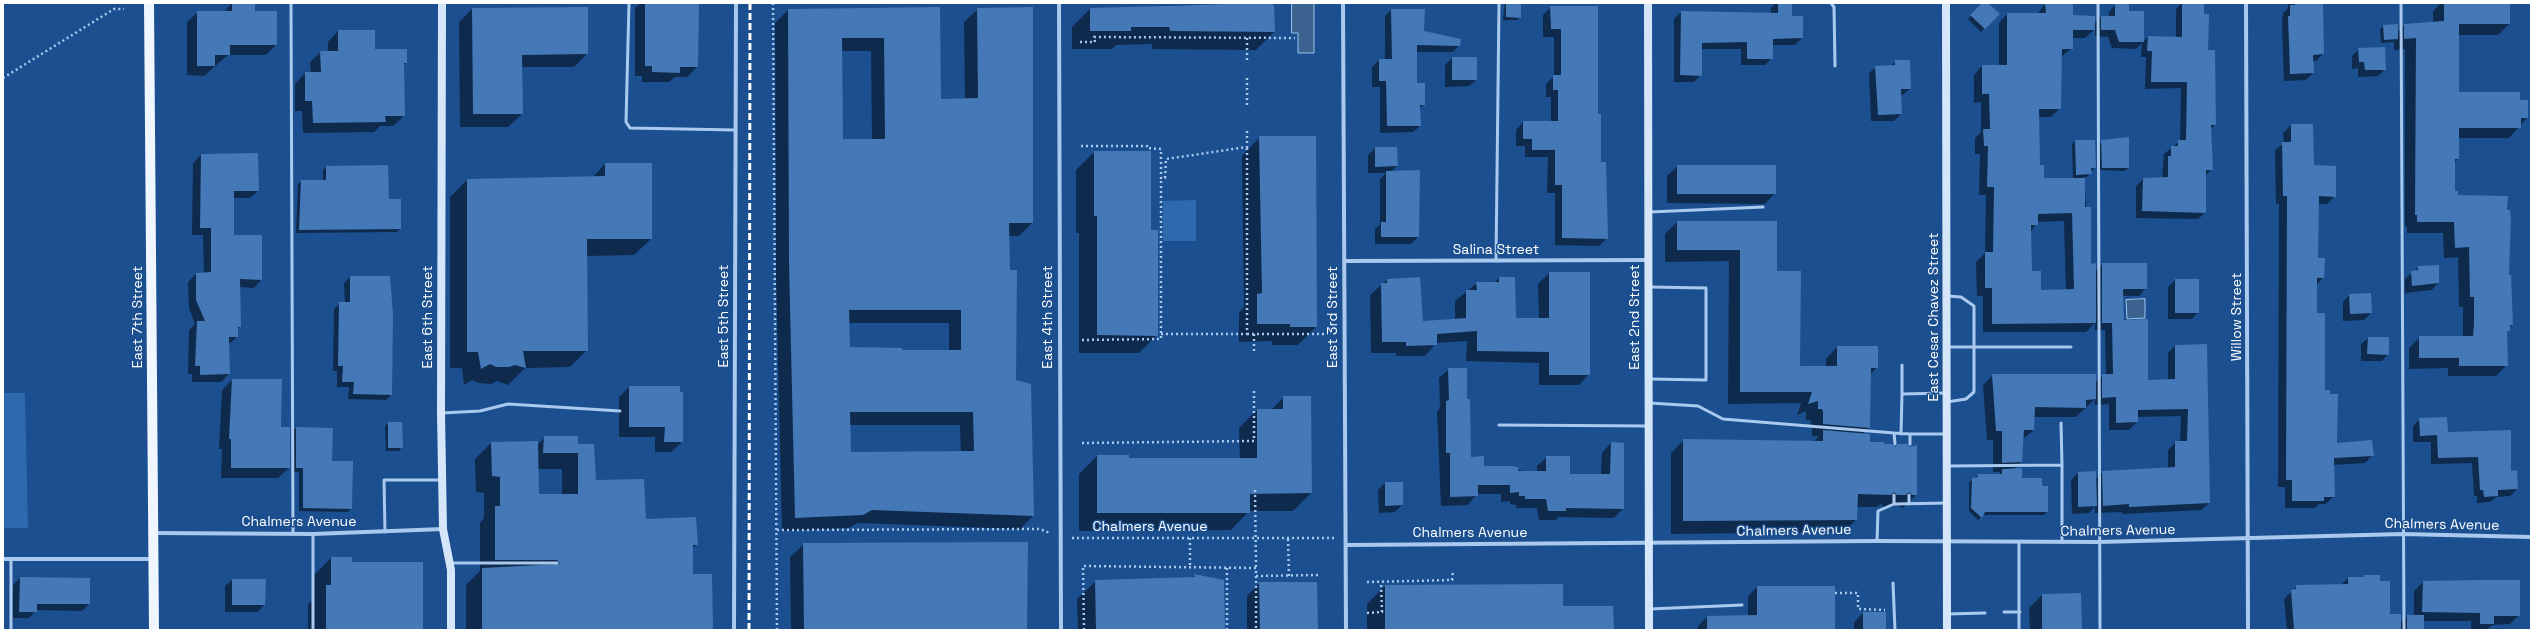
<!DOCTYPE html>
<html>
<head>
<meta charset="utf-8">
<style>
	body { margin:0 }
	#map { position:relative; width:2534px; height:633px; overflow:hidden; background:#1b4f8f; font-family:"Space Grotesk",sans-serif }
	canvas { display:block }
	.frame { position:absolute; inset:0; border:4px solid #fff; pointer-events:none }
</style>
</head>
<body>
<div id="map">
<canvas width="2534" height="633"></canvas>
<div class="frame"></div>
</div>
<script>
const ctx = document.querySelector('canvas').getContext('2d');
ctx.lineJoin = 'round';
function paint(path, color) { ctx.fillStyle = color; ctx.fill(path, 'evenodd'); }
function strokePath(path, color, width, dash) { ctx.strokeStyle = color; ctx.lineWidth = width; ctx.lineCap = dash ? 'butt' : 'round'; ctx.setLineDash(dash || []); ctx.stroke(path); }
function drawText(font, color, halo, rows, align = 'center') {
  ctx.font = font + ' "Space Grotesk",sans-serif'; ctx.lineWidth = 3; ctx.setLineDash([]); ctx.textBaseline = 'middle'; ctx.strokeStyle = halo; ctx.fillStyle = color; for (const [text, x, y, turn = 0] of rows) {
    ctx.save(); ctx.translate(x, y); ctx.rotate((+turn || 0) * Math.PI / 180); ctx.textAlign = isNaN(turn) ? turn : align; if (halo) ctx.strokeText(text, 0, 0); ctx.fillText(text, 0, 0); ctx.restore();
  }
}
const green = new Path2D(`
	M1196 200V241H1163V201Z
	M3 393H25L28 528H3Z`);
const water = new Path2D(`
	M1292 3H1314V53H1298V33H1292Z
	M2145 299V318L2127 319 2126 300Z`);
const shadow = new Path2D(`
	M232 3 254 12 276 45 266 55H228L204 76 187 75V22L198 12H224Z
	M641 3H698L697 67 687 77H675L669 82H642V76H635V8Z
	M1505 3H1520V17L1517 20H1503Z
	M1776 3H1791V18L1802 17V38L1795 45H1772V58L1765 65H1741V49H1701V75L1694 82H1674V19L1681 12 1771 14V8Z
	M1983 3H1986L1998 14 1981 32 1968 19Z
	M2046 3 2094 24 2101 17H2109V12L2115 5 2128 12H2143V42L2148 37 2176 38V9L2182 3H2203L2215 125 2210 129 2212 169 2205 176V213L2198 219 2136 218V186L2143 179 2162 178 2164 154 2180 141 2181 88 2145 89 2146 57H2141L2142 43 2136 49 2112 48 2108 37 2095 36V29L2085 38H2072V48L2061 57 2060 108 2051 117H2038L2039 166 2043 179H2073L2072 144 2075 141 2095 167 2087 177H2084L2090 265 2095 272 2102 264 2146 288 2139 296H2122L2123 321 2147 381H2168V353L2175 346 2209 503 2201 510 2122 514V512L2095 513V506L2089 513 2072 514 2071 480 2078 473 2096 479 2103 472 2168 468V450L2176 442H2180L2181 416 2137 417V422L2129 430H2109V404L2095 405V399L2076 417H2034V430L2023 439 2021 462 2014 469 2021 479 2041 487 2047 512 2044 515H1983L1978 520 1969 511V482L1979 475H2000V472H1993V440H1987L1983 385 1993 375 2095 383 2103 375H2106L2105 330H2095V323L2086 332H1983V296H1977L1976 262 1985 253 1986 195H1979L1980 154H1975V138L1981 132V102L1974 103V75L1982 66H1999V23L2007 14H2037ZM2064 221 2066 291H2040L2031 272V232L2037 222Z
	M2289 3H2322L2323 54 2316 61H2312L2313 73 2306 80 2284 81 2282 24 2283 13 2288 8Z
	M2441 3H2509V24L2498 35H2458V93L2519 101 2527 118 2509 138H2458V159L2454 163V192L2508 276 2512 325 2506 333 2507 365 2496 376H2448V368L2409 369V348L2420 337H2463V307H2459L2458 257 2444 258 2443 233H2407V226H2405V49L2394 50V42L2381 43 2380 29 2383 26 2397 32 2405 25 2433 23V11Z
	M1178 5 1273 6 1274 32 1256 50 1152 49V44L1116 45 1112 49H1072V27L1090 9Z
	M1551 7H1597V115L1607 238 1599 246 1555 245V193H1547L1548 157H1525V146H1516V130L1523 122H1551V97H1546V84L1554 76V37H1543V15Z
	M939 8 940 100 965 99 964 22 978 9 1032 8V223L1019 236H1008L1015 381 1030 384 1033 516 1020 529 858 523 848 528 782 531 776 277 775 23 788 10ZM841 51H871L872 140H842ZM849 323H949V351H901L849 348ZM849 425H960L961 452 850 453Z
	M472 9 587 54 574 67H521L522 114 508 127H460L459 22Z
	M1391 10 1423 32 1459 46 1452 52H1416L1415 84 1424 104 1419 109 1420 126 1413 132 1380 133V87H1372V67L1379 60H1385V16Z
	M338 31 374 50 406 63 403 66 404 116 393 126H380L374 132 303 133 302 111H295V84L305 73H311L310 62 321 52H328V42Z
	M2359 49 2385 69 2378 76 2358 77V68L2352 69V56Z
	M1452 58 1476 80 1469 86 1445 87V65Z
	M1896 61 1910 89 1901 96V114L1894 121H1871L1869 73 1876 67 1891 66Z
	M2291 125 2313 166 2335 196 2327 204H2318L2317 259 2323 278 2316 285V306L2324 391 2336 444 2372 456 2365 463 2333 465 2334 496 2326 504H2319L2315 508H2285V487H2278L2279 204H2276L2275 150 2284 143 2283 133Z
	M1260 137 1316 327 1298 345H1272V341L1239 342V313L1244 307 1242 156Z
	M2102 141 2128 168 2125 171 2099 170V144Z
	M1375 148 1397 166 1391 172H1419L1418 237 1411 244H1375V229L1380 225V179L1386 173H1368V155Z
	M1094 152 1157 335 1139 353H1079V233H1076V170Z
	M257 154 258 191 250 198H233V236L261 280 254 288 239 287 240 327 237 329V337L229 344V374L221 382H192V374H188L189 330 195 324 189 308 188 282 196 274H204L203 235H192L193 163 201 155Z
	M605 164 651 239 634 255 586 256 587 350 570 367 525 368 508 385 497 381 491 384 479 383 472 380 464 385 462 368H450V197L467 180 592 178Z
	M1678 166 1775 193 1765 204 1667 203V176Z
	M326 167 388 200 400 229 397 232 296 233 298 184 302 181H323V170Z
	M1677 222H1776V272L1799 367H1826V359L1837 347 1877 367 1870 375 1869 428 1862 434 1916 495 1903 508 1896 504 1892 507H1884L1881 504 1877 507H1856V520L1843 532 1671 534V453L1684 440 1813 442 1819 436H1812V425L1810 420H1806V411L1797 415 1801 403 1728 404 1729 261 1665 262V234Z
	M2419 267 2438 283 2432 290 2405 293V279Z
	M1549 273 1589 374 1579 385H1539V363L1466 361 1467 341 1436 343 1425 356H1396V353H1371L1370 295 1387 280 1422 322 1455 319V301L1477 283H1494L1499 278H1514L1515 319H1539L1538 284Z
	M350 277 391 395 386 400 348 399 349 387H337V371H333L334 309 340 303H345L344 283Z
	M2175 280 2198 312 2192 319H2168V287Z
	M2349 295 2371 313 2364 320 2343 321V302Z
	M2368 338H2388V354L2382 361H2361V344Z
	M1449 369 1466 400 1470 458 1483 467 1537 472V466L1547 457 1569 475H1601L1602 453 1611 443 1623 508 1614 518 1558 517 1556 520H1539L1537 508H1516V505L1510 504V501L1501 502V494H1477L1468 505 1441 506 1437 411 1440 408 1439 378Z
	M232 380 280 428 289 468 278 478H221L222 449H219L222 390Z
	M629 387 682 393V442L671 452H655V437H619V397Z
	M1284 397H1310L1311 493 1293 511H1249L1231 530 1079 531V474L1097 456 1128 459H1240L1239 428 1257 410H1271Z
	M2420 419 2447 433 2510 472 2517 489 2510 496 2496 497 2490 502 2477 503V496H2474L2472 463 2431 464V442H2413V426Z
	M388 423 402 447 399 451H386L385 426Z
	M296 428 351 508 348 512 299 511V472H292V432Z
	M545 437 577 445 595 481 645 520 697 544 692 549V575L712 630H466V585L480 571V523L484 518V493L476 492 475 459 491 443 537 445ZM537 469H562V495H538Z
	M1385 483 1402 505 1395 512 1379 513 1378 490Z
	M804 544 1026 630H791L790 557Z
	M331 558 351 563 422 630H308V604L313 600V576Z
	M1195 575 1224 630H1078L1077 599 1096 581 1191 579Z
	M20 578 89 604 82 611 36 610 29 618H13V585Z
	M2348 578 2379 582 2389 615 2400 623 2407 616H2414V591L2423 582 2519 615 2510 624 2492 625 2487 630H2471V621H2423V630H2287L2284 599 2297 586 2341 585Z
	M232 580 264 605 258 612H225V586Z
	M1260 583 1317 630H1247V596Z
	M1385 586 1562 607 1613 630H1367V604Z
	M1757 587 1834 630H1698V626L1707 617 1748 616V596Z
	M2042 595 2081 630H2030L2029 608Z
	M1863 613 1885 630H1854V622Z`);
const building = new Path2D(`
	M232 3H255V11H277V45H230V55H215V66H197V11H232Z
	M645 3H699L698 67H680V73L652 72V66H645Z
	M1267 3 1274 5 1275 32 1170 31 1169 27H1131V31H1090V8Z
	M1506 3H1521V18L1506 17Z
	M1778 3H1792V16H1803V38L1773 39V59H1747V42L1702 43V76L1680 75 1681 11 1778 13Z
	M1982 3H1988L2000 14 1985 29 1970 15Z
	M2045 3H2073V15L2095 16V30H2073V49H2062L2061 109H2039L2040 165H2044V178H2085V207H2091V264L2096 263V323L1992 324V288H1985V252H1993L1994 187H1987L1988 146H1984L1983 129H1990L1989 94H1982V65H2007V13H2046ZM2072 213 2074 289 2041 290V271H2032L2031 225H2038V214Z
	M2182 3H2204V14H2209L2208 50H2215L2216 125H2211L2213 170H2206V213L2142 211 2143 178 2168 177V156H2171V146H2178V140H2186L2187 82H2151L2152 51H2147L2148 36 2182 37Z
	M2295 3H2323L2324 54 2313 55 2314 73 2290 74 2288 16H2290V5H2295Z
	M2444 3H2510V24H2459V92H2520V100H2528V118H2521V128H2459V159H2455V191H2458V195L2508 196 2507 210H2510L2511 220 2509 275H2511L2513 325H2510V331H2507L2508 366H2459V358H2419V336H2473L2474 325V297H2470L2469 247 2455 248 2454 222H2417V215H2415L2416 38 2404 39V24L2444 21Z
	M2115 4H2129V11H2144V42H2119L2115 30H2101V16H2115Z
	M1550 6H1598V114H1601V162H1606L1608 239 1562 238V185H1555V150H1532V139H1523V121H1558V90H1553V75H1561V29H1551Z
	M588 7V54L522 55 523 114H473L472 8Z
	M940 7 941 99 978 98 977 8 1033 7V223H1009L1010 270H1017L1016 380 1031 384 1034 516 872 510 863 515 795 518 789 263 788 9ZM842 38H884L885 139H843ZM849 310H961V350H902V348L850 347ZM850 412H973L974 451 851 452Z
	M1391 9H1425L1424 31 1461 39 1460 46 1417 45V83H1425V105H1420L1421 126H1387L1386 81H1379V59H1392Z
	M2398 24V39L2384 40 2383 25Z
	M338 30H375V49H407V63H404L405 116H385L386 122 313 123 312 101H305V72H321L320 51H338Z
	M2385 47 2386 70H2365L2364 62H2359L2358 48Z
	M1452 57H1477V80H1452Z
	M1895 60H1910L1911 89H1901L1902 114 1878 115 1875 66 1895 65Z
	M2291 124H2313L2314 165 2336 166V197L2319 196 2318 258H2325L2324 278H2317V313H2325V390H2330V394H2338L2337 443 2372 440 2374 456 2334 458 2335 497H2324V501H2292V480H2286L2287 196H2283L2282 142H2291Z
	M1259 136H1316L1317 327H1290V324H1257V294L1262 293Z
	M2129 137V168H2102L2101 140Z
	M2075 140H2095L2096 168H2091L2092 174 2076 175Z
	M1375 147H1397L1398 166 1375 167Z
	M1094 151H1151V230H1158V336L1097 335V216H1094Z
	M258 153 259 191H234V235H262V280L240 279 241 327H238V337H229L230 374 200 375V366H195L197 321H205L196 300V273L211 272V228H200L201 154Z
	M605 163H652V239H587L588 351H523L526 368 515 365 509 367H496L490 364 481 369 478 352H467V179L605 176Z
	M388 165 389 199H401V229L299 230 301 180H326V166Z
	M1677 165H1776V194H1677Z
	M1420 170 1419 237H1381V222H1386V171Z
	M1677 221H1777V271H1801L1800 366H1837V346H1878V368H1871L1870 428 1823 424V412L1822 409H1818V401L1808 404 1812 392H1740V250H1677Z
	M2102 263H2147V289H2123L2124 320 2148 319V380L2175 379V345L2207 344 2210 503 2129 507V504L2103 506 2102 471 2175 467V441H2187L2188 409 2138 410V422L2116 423V397L2102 398V374H2113L2112 323H2102Z
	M2439 265V283L2412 286 2411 271 2418 270V266Z
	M1549 272H1590V375H1549V352L1477 351V331L1437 334V345L1406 346V342H1382L1381 283H1387V279L1420 277 1423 321 1466 318V290H1477L1476 282H1499V277H1515L1516 318H1549Z
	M350 276H390L393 314 392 395 353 394 354 382H342L343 366H338L339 302H350Z
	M2175 279H2199V313H2175Z
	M2371 293 2372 313 2350 314 2349 294Z
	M2368 337H2389V355L2367 354Z
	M1448 368H1467V399H1470L1471 457 1484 456V466H1511L1518 467V471H1546V456H1570V474H1610L1611 442 1624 443V509L1566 508V511H1548L1546 499H1525V496H1519V492L1510 493V485H1478V496L1450 497V453H1446V401L1449 400Z
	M1992 374H2096V399L2086 400V408L2035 407 2034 430H2024L2022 462 2002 463V431H1996Z
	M232 379H282L281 427H290V468H231V439H229Z
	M629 386H680V392H683V442H664L665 427H629Z
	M1283 396H1311L1312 493 1250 494V513H1097V455H1129V458H1257V409H1283Z
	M2447 417 2448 432 2511 430V471L2517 470 2518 489 2498 490V496L2484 497 2483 490H2480L2478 457 2438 458 2437 435 2420 436 2419 418Z
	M388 422H402L403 448H388Z
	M296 427 333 428 332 461H353L352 509 303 508V468H296Z
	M1823 430 1870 434V442H1884V444H1892L1895 447 1898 444H1907L1910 447 1917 445V495H1912L1909 492 1906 495H1897L1894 492 1891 495 1858 494 1857 520 1683 521V439L1823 441Z
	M544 436H578V444H594L596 480 644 479 646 519 696 517 698 545H693V574H712L713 630H482V568L560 564 557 560H495V506H500V477L492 476 491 442 538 441 539 494H578V453H543Z
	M2022 468V478H2042V486H2048V512H1985L1982 518 1971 508 1972 478 1978 477V474H2002V469Z
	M2096 471 2097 506 2078 507V472Z
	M1385 482H1403V505L1385 506Z
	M1028 542 1027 630H804L803 543Z
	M331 557H352V562H423V630H326V585H331Z
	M1194 574 1224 580 1225 630H1096L1095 580 1195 577Z
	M2364 575H2380V581H2390V614H2401V630H2294L2291 590 2296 589V585L2348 584V577H2364Z
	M20 577 90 578V604H37V612H19Z
	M232 579H266L265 605H232Z
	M2479 580H2520V616H2494V624H2480V613L2422 612 2423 581Z
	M1259 582H1317L1318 630H1260Z
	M1563 584V606H1613L1614 630H1385V585Z
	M1757 586H1835V630H1707V616L1757 615Z
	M2081 593 2082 630H2042V594Z
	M1863 612H1886V630H1863Z
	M2407 615H2424V630H2407Z`);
const path = new Path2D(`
	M773 3 777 630
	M1247 38V60
	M1080 42H1095L1094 37 1295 38
	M3 78 114 9H124
	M1247 78V108
	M1081 146H1147V148L1161 149V178H1165L1166 159 1247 147V130
	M1161 334H1247V147
	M1247 334H1324
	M1254 334V352
	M1082 340 1161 339V178
	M1082 443 1254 441V388
	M1255 490 1256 568
	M777 530 1040 529 1050 533
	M1072 538H1335
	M1190 538V568
	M1288 539 1289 576
	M1227 568V630
	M1256 576V630
	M1367 582 1452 580 1453 571
	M1835 593H1858V609L1885 610
	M1367 613 1382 612 1381 582
	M1084 630 1083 566 1256 568V576L1321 575`);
const lane = new Path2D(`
	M291 3 293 533
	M629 3 626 122 630 128 736 130
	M1831 3 1834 7 1835 66
	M2098 3 2100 630
	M2401 3 2404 630
	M1650 212 1763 207
	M1496 261 1499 3
	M1947 347H2071
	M1902 365V394
	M1650 379 1706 380V288L1650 287
	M1947 402 1966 399 1974 392V306L1961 297 1947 296
	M1650 403 1698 406 1723 419 1894 433
	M442 413 480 411 508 404 620 411
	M1499 425 1648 426
	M1901 434 1902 394 1945 393
	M1910 434H1946
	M1895 444 1894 433 1910 434V444
	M2062 465V542
	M1949 466 2062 465 2061 423
	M1894 504V495
	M1909 504V495
	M385 532 384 480H442
	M1877 541 1878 511 1894 504 1947 503
	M450 563H557
	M1893 583 1895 630
	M1650 609 1742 605
	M2004 612H2020
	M1947 614 1985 613
	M11 630V559
	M313 630V534
	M2019 630V542`);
const street = new Path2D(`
	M1059 3 1061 630
	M1343 3 1346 630
	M2246 3 2248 630
	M1344 261 1648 260
	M154 533 313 534 443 529
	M1346 545 1877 541 2099 542 2403 534 2531 537
	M3 559H153
	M734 630 736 3`);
const secondary = new Path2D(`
	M442 3 441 413 443 529 451 570V630
	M1648 3 1649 630
	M1946 3 1947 630`);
const primary = new Path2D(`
	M149 3 154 630`);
const rail = new Path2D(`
	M749 630 750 3`);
const streetNames = [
	["Salina Street",1496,250],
	["East 5th Street",724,316,-90],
	["East 7th Street",138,317,-90],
	["East 6th Street",428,317,-90],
	["East 4th Street",1048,317,-90],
	["East 3rd Street",1333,317,-90],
	["East 2nd Street",1635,317,-90],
	["East Cesar Chavez Street",1934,317,-90],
	["Willow Street",2237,317,-90],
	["Chalmers Avenue",299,522],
	["Chalmers Avenue",2442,525,1],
	["Chalmers Avenue",1150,527],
	["Chalmers Avenue",1794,531,-1],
	["Chalmers Avenue",2118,531,-1],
	["Chalmers Avenue",1470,533]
];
paint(green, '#2e69ad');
paint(water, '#3c6290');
strokePath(water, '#9cc4f0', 1);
paint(shadow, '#0007');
paint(building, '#4478b7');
strokePath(path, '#a9c9ee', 2.5, [2, 3]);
strokePath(lane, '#a9c9ee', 3);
strokePath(street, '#a9c9ee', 4);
strokePath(secondary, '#d6e6fa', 8);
strokePath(primary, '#f0f6ff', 10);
strokePath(rail, '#fff', 3, [7, 3]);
drawText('14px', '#fff', '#1b4f8f', streetNames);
</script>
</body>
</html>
